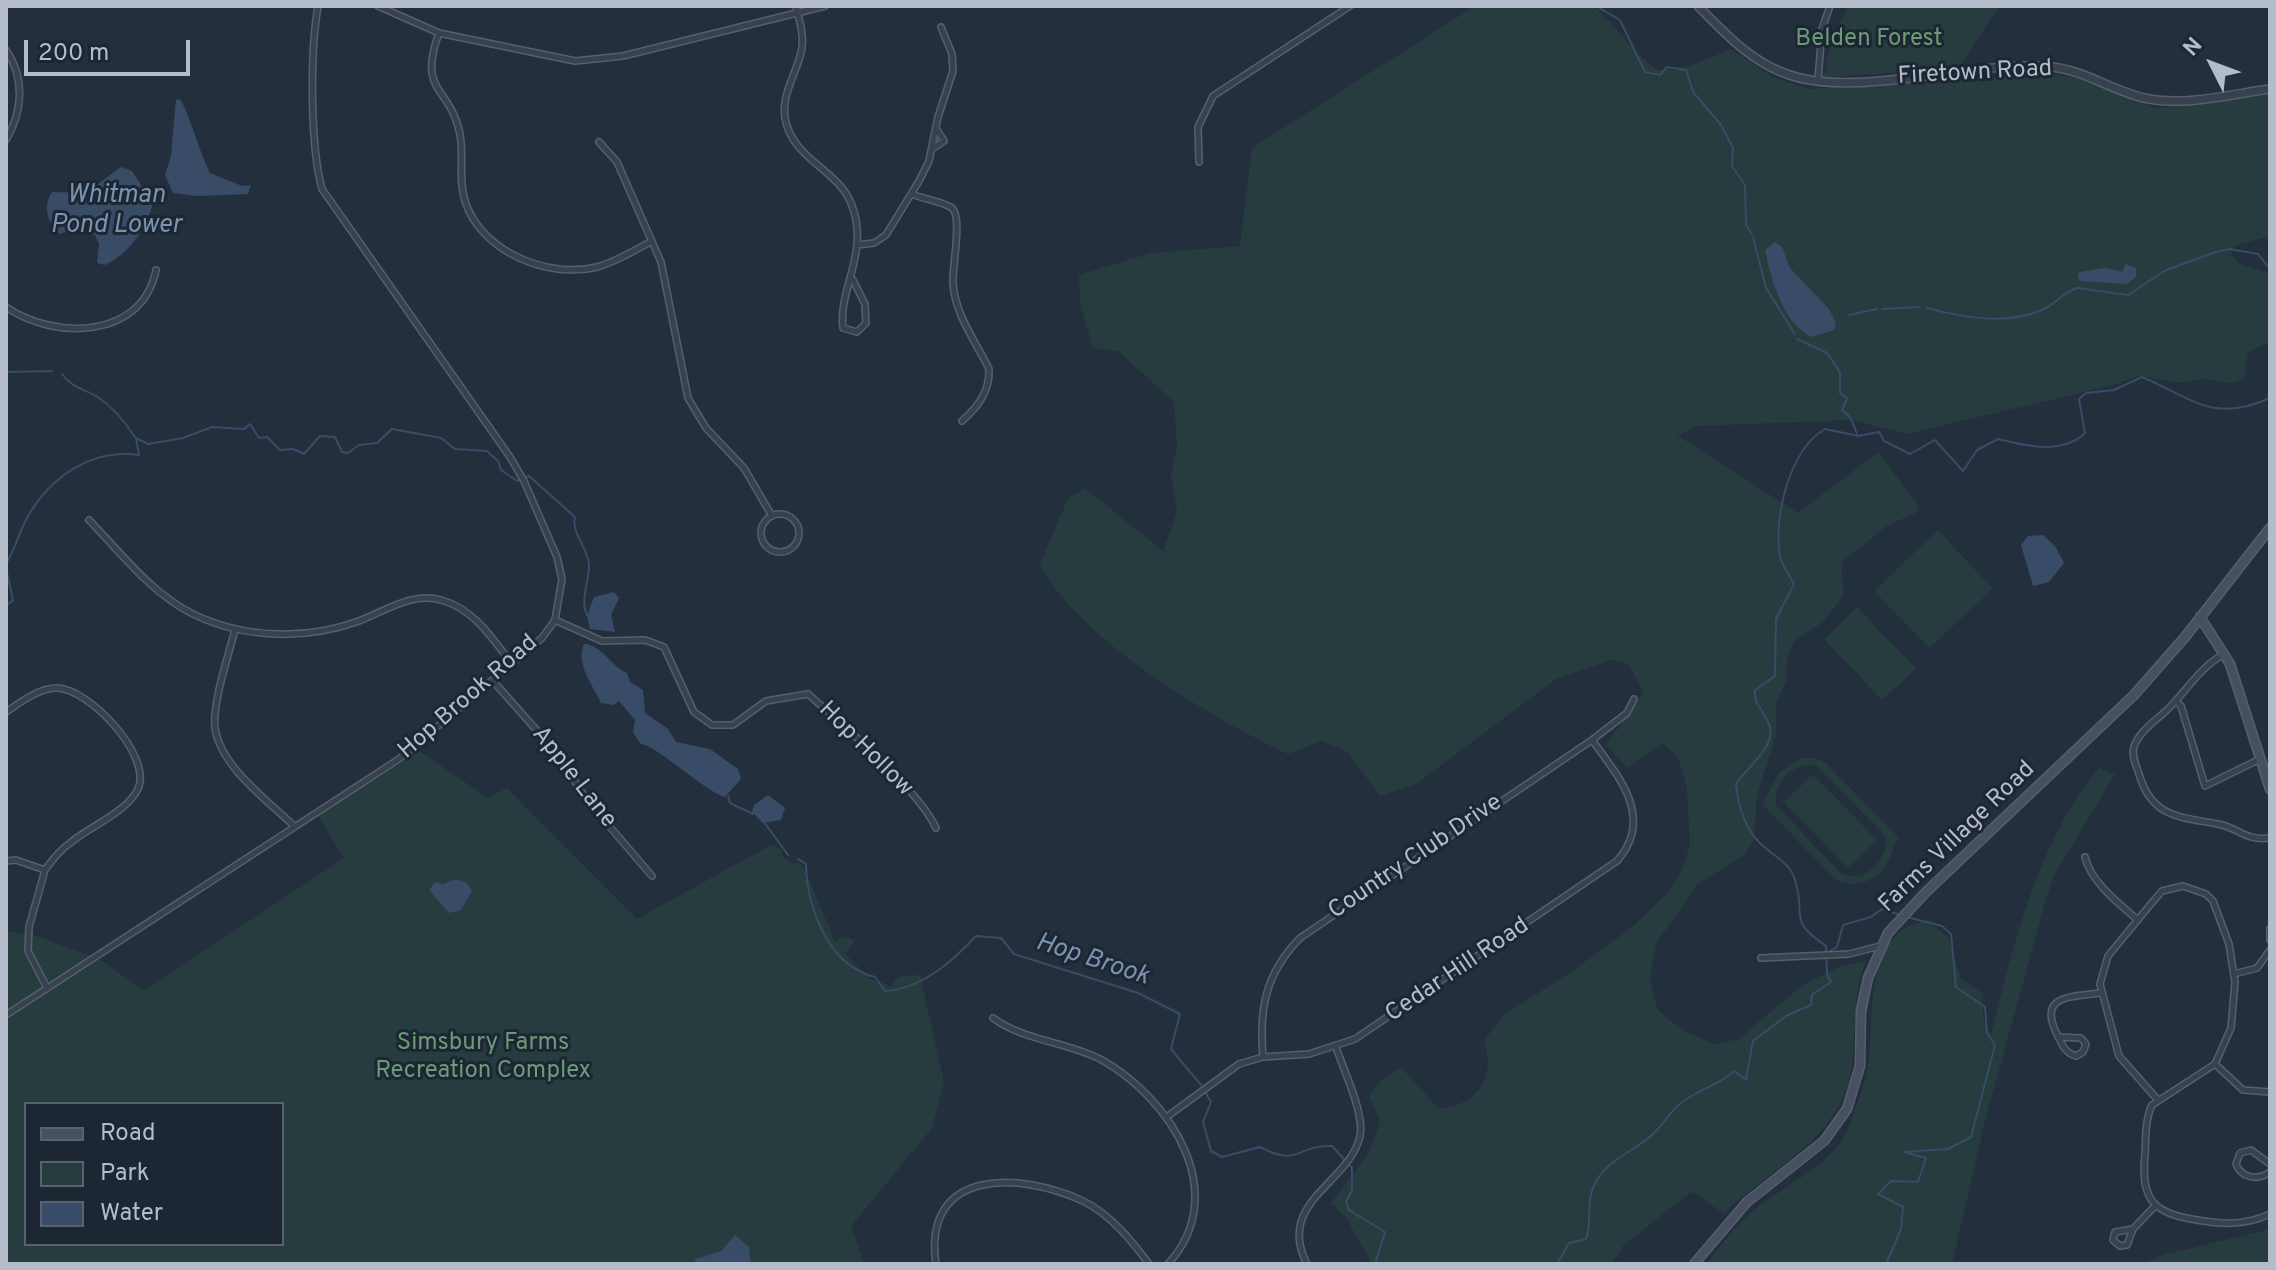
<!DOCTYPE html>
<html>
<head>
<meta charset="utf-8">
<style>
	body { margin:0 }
	#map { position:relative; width:2276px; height:1270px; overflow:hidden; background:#242f3e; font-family:Overpass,sans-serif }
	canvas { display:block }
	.frame { position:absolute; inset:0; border:8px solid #b4bcc9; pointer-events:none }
	.legend { position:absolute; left:24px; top:1102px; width:260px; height:144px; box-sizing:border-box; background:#1d2633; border:2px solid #59626f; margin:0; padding:10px 14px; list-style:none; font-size:24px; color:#b4bcc9 }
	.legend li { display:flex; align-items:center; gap:16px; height:40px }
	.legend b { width:40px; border:2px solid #59626f }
	.north { position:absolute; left:2172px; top:24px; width:80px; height:80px; -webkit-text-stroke:6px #1d2633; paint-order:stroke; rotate:312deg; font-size:22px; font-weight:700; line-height:32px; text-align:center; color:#b4bcc9 }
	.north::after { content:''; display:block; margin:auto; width:28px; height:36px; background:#b4bcc9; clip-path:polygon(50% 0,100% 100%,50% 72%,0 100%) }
	.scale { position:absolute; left:24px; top:40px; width:166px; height:36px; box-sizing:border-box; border:4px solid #b4bcc9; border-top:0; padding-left:10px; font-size:24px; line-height:28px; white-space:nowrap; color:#b4bcc9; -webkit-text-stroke:6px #1d2633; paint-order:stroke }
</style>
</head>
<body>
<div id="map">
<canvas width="2276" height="1270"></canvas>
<div class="frame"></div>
<ul class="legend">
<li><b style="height:10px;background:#465061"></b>Road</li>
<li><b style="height:22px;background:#263c3f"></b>Park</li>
<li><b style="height:22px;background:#394c67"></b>Water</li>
</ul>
<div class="north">N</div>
<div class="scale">200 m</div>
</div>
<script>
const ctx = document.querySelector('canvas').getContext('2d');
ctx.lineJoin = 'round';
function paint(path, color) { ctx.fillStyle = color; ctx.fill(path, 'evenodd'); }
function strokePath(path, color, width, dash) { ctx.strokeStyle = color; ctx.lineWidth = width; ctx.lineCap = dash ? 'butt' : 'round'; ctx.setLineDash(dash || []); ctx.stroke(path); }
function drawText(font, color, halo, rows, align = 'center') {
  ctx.font = font + ' Overpass,sans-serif'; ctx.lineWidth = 6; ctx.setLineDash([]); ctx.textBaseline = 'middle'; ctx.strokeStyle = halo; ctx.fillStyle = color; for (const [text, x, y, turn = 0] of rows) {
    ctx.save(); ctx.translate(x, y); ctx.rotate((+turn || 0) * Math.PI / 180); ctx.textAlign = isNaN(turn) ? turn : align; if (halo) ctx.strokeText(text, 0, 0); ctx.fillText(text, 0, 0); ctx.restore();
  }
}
const green = new Path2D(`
	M1475 6H1593C1609 18 1647 68 1659 70 1682 73 1710 57 1731 49L1774 78 1809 89 1996 78 2033 71 2082 79 2154 108 2270 95V236L2234 246 2231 255 2239 264 2270 274V341L2248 353 2244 379 2231 383 2203 379 2184 383 2139 376 2110 386 1906 434 1852 420 1698 426 1677 435 1798 513 1878 452 1919 506 1917 512 1887 526 1841 563 1844 595 1823 622 1794 641 1788 654 1786 682 1776 702V735L1757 796 1754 839 1745 855 1699 883 1656 943 1650 979 1657 1008 1668 1019 1690 1034 1715 1044 1739 1039 1801 986 1841 966 1866 961C1850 998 1858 1037 1850 1076 1836 1142 1768 1169 1725 1213 1711 1208 1705 1197 1691 1192L1623 1246 1612 1264H1372L1345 1216 1331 1203 1369 1153 1380 1122 1369 1095 1384 1078 1401 1067 1439 1109C1476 1105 1497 1080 1484 1041L1502 1016 1571 972 1633 926 1665 895 1680 875 1690 845 1687 789 1678 757 1663 743 1627 768 1606 745 1644 692 1628 664 1612 660 1556 679 1416 784 1380 796 1348 752 1321 741 1288 754C1213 719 1076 638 1040 564L1068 498 1085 488 1163 551 1177 512 1171 475 1177 446 1174 402 1118 351 1093 348 1080 303 1079 275 1151 253 1240 246 1252 148Z
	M1848 6H1999L1958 69 1824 77 1830 43Z
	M1938 530 1993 589 1929 648 1874 591Z
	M1857 607 1916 669 1882 700 1824 639Z
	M418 750 488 798 507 788 637 919 771 845 782 850V856L792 864 798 862 804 867 835 942 845 936 855 941 845 954 869 978 891 987 898 977 920 975 944 1082 932 1128 851 1226 865 1264H6V931L34 935 101 960 144 991 344 858 317 814 395 768ZM26 1104H282V1244H26Z
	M1801 758H1815L1826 763 1899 838C1892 845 1893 853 1888 862 1877 881 1855 890 1835 879L1762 804 1779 773ZM1816 765 1886 837C1889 861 1862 886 1840 873L1776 805C1773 782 1793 762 1816 765Z
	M2099 768 2115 774 2054 876 2046 899 1985 1121 1952 1264H1706C1721 1246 1736 1224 1755 1209 1779 1190 1831 1163 1845 1136 1848 1131 1866 1079 1867 1072 1877 1024 1858 932 1926 921L1948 937 1961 979 1983 994V1018L1991 1035C2013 945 2038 840 2099 768Z
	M1813 774 1877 840 1848 868 1784 802Z
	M2270 1229V1264H2141L2163 1255Z`);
const water = new Path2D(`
	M176 99 181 100C193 124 198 149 210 173L242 186 251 185 248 194 197 196 173 193 165 175 171 156Z
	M121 167 132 171 153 204C144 231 131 252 105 265L97 263 99 244 95 235 76 229 59 234C48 223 42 206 52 192L86 193Z
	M1775 242 1782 247 1790 268 1829 309 1836 323 1834 330 1812 337C1783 324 1771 279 1765 250Z
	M2126 264 2136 268V277L2127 284 2080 281 2078 277 2079 272 2106 268 2122 272Z
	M2043 535 2055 546 2064 563 2049 582 2033 586 2021 545 2028 536Z
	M614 592 619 598 611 615 615 632 590 629 587 616 594 597Z
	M584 644C604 646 610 666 627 673L630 682 643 690 645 713 668 729 676 742 710 749 738 769 741 779 725 797C706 792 656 745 641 744L633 733 635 720 619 701 614 705 601 703C593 685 575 664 584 644Z
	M768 795 785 808 781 820 763 823 752 812 754 805Z
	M456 879 467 883 472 891 461 910 449 913 429 890 435 882 443 884Z
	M735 1235 749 1247 751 1264H693L696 1259 721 1251Z`);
const stream = new Path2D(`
	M1596 6 1620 20 1645 72 1660 75 1667 67 1686 70 1693 92 1721 125 1733 148 1732 166 1745 185 1746 225 1752 234
	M1753 237 1766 288 1795 334
	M1927 308C1964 318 2007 325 2042 310 2056 304 2063 292 2077 288L2128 295 2166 270 2216 252 2229 249 2258 254 2270 269
	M1882 309 1920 307
	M1849 315 1877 309
	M1797 339 1827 353 1840 372V393L1847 398 1842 410 1851 418 1857 434
	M6 372 52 371
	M62 374C73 389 84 388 99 398 114 408 125 422 135 437
	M6 564C15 549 19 533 27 518 49 478 91 448 139 455L136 438 148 444 183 438 212 427 244 429 250 424 259 438 267 437 280 450 293 449 304 454 320 436 335 437 342 452 348 453 359 445 377 443 392 429 441 438 455 449 487 451 498 461 501 470 517 481 529 476 575 517C571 534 588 547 589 565 589 582 580 599 587 615
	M6 568 13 600 6 606
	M728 796 730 803 753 814
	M764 822 788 855
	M798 859 806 864C807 907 828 966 875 977L885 991C921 989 952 962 976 936L1001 938 1014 954 1138 993 1180 1014 1171 1049 1201 1085
	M1830 951 1837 947 1843 925 1871 917 1882 909 1901 915
	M1206 1093 1211 1102 1203 1122 1211 1151 1222 1157 1260 1147C1300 1168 1295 1145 1332 1146L1352 1168V1190L1346 1202 1349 1210 1385 1232 1376 1261 1379 1264
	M1557 1264 1569 1243 1586 1239C1593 1220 1584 1201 1597 1180 1611 1156 1640 1150 1658 1129 1669 1117 1672 1108 1687 1099 1701 1089 1722 1083 1734 1071L1746 1080 1753 1041 1786 1016 1811 1005 1812 995 1831 982 1827 974 1826 946C1785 918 1808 916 1794 877 1789 862 1770 854 1759 842 1744 827 1738 804 1736 784 1745 770 1767 753 1770 737 1774 719 1752 706 1755 690L1775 676 1776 619 1794 584C1790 575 1781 565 1780 556 1773 517 1790 449 1825 429L1858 436 1879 432 1884 441 1910 454 1935 440 1963 471 1977 450 1998 439C2026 446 2062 455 2085 433L2079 399 2086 393 2114 390 2142 377C2192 398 2213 424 2270 398
	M1886 1264 1901 1229 1903 1207 1878 1194 1891 1181 1918 1182 1926 1158 1904 1152 1948 1149 1971 1137 1995 1045 1987 1033 1985 1007 1956 987 1951 934 1942 926 1907 917`);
const minor = new Path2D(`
	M378 6 439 33 575 61 623 56 825 6
	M796 6C799 20 804 33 802 48 798 72 781 93 785 118 792 159 837 169 851 203 871 251 838 288 843 328L857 332 866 323 865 304 853 280
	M439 33C417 94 450 85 460 134 464 156 458 179 465 201 481 252 548 279 597 267 616 262 635 250 652 241
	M6 50C25 78 23 111 6 140
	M1818 81 1822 29 1830 6
	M599 142 617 162 661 262 688 398 706 428 744 468 772 516
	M932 149 944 141 936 128
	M1199 162 1198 127 1213 96 1350 6
	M912 194C922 199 946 202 953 209 962 220 952 269 953 283 955 315 975 340 989 369 990 391 978 407 962 421
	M857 245 874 243 886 235 919 181 929 161 938 117 953 71 952 54 941 27
	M6 307C54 340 142 340 156 270
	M761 533a19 19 0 1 1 38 0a19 19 0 1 1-38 0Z
	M89 520C120 552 152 594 193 614 244 639 307 640 359 621 385 611 412 592 441 600 474 609 492 638 512 664
	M555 620 602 641 645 640 664 647 694 712 712 725H733L766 701 808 694C841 723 919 790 936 828
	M235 629C229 655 212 703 215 728 221 767 266 799 293 825
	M2224 654C2202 666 2189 687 2171 706 2160 718 2139 730 2134 747 2131 756 2137 767 2140 777 2153 818 2181 817 2218 824 2239 828 2245 841 2270 838
	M493 681 556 752 586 799 652 876
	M2176 701 2181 706 2205 786 2258 760
	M6 712C21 702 37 689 56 688 88 687 153 756 138 789 126 813 90 826 70 843 60 850 52 860 45 870L16 860 6 861
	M2085 857C2090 881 2119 904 2138 920
	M45 870 29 927 28 951 47 988
	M2270 929V940
	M1761 958 1849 954 1880 946
	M2234 974 2257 968 2270 950
	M6 1015 399 759 542 638 555 620 562 579 557 557 524 481 510 457 322 189C310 145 310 52 318 6
	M993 1018C1024 1041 1068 1042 1102 1060 1171 1099 1232 1194 1168 1264
	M2058 1037 2081 1038 2086 1044 2083 1052 2076 1056C2066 1053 2063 1047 2059 1038 2036 996 2067 997 2100 993
	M1263 1057C1259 1009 1265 974 1300 938L1592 740 1627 713 1634 699
	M2215 1064 2243 1090 2270 1092
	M2157 1099 2119 1056 2100 984 2108 956 2150 905 2162 891 2183 886 2206 894 2213 901 2229 944 2235 982 2231 1028 2215 1064 2152 1105C2145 1120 2146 1137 2145 1154 2140 1204 2156 1214 2203 1221 2226 1225 2249 1224 2270 1214
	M1168 1116 1239 1064 1263 1057 1309 1054 1355 1039 1617 861C1655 818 1619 777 1592 740
	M2270 1164 2251 1150 2240 1153 2236 1164C2241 1178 2258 1181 2270 1172
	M2133 1229 2127 1245 2120 1246 2113 1240 2115 1232 2133 1229 2155 1206
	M936 1264C922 1167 1021 1172 1083 1201 1110 1214 1132 1241 1149 1264
	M1307 1264C1275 1202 1350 1183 1360 1136 1365 1114 1343 1069 1336 1047`);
const tertiary = new Path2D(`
	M1698 6C1724 32 1749 60 1784 73 1854 101 1973 59 2051 67 2086 70 2115 93 2149 99 2187 106 2232 94 2270 89`);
const secondary = new Path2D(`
	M2200 617 2230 664 2270 789
	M1694 1264 1747 1202 1824 1141 1847 1109 1860 1066 1861 1011 1868 978 1888 933 1926 892 2134 695 2185 637 2270 528`);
const parkNames = [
	["Belden Forest",1869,40],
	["Simsbury Farms",483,1044],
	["Recreation Complex",483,1072]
];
const streetNames = [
	["Firetown Road",1975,74,-3],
	["Hop Brook Road",469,698,-41],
	["Hop Hollow",865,750,45],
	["Apple Lane",573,778,52],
	["Farms Village Road",1958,838,-44],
	["Country Club Drive",1416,858,-34],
	["Cedar Hill Road",1458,971,-34]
];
const waterNames = [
	["Whitman",116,197],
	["Pond Lower",116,227],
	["Hop Brook",1092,961,18]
];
paint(green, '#263c3f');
paint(water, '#394c67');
strokePath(stream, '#394c67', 2);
strokePath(minor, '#565f6c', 8);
strokePath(tertiary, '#565f6c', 10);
strokePath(secondary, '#565f6c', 11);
strokePath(minor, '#38414e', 5);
strokePath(tertiary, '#38414e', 7);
strokePath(secondary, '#465061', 8);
drawText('24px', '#6b9a76', '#1d2633', parkNames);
drawText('24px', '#b4bcc9', '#1d2633', streetNames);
drawText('italic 26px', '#7c92b1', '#1d2633', waterNames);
</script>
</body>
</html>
